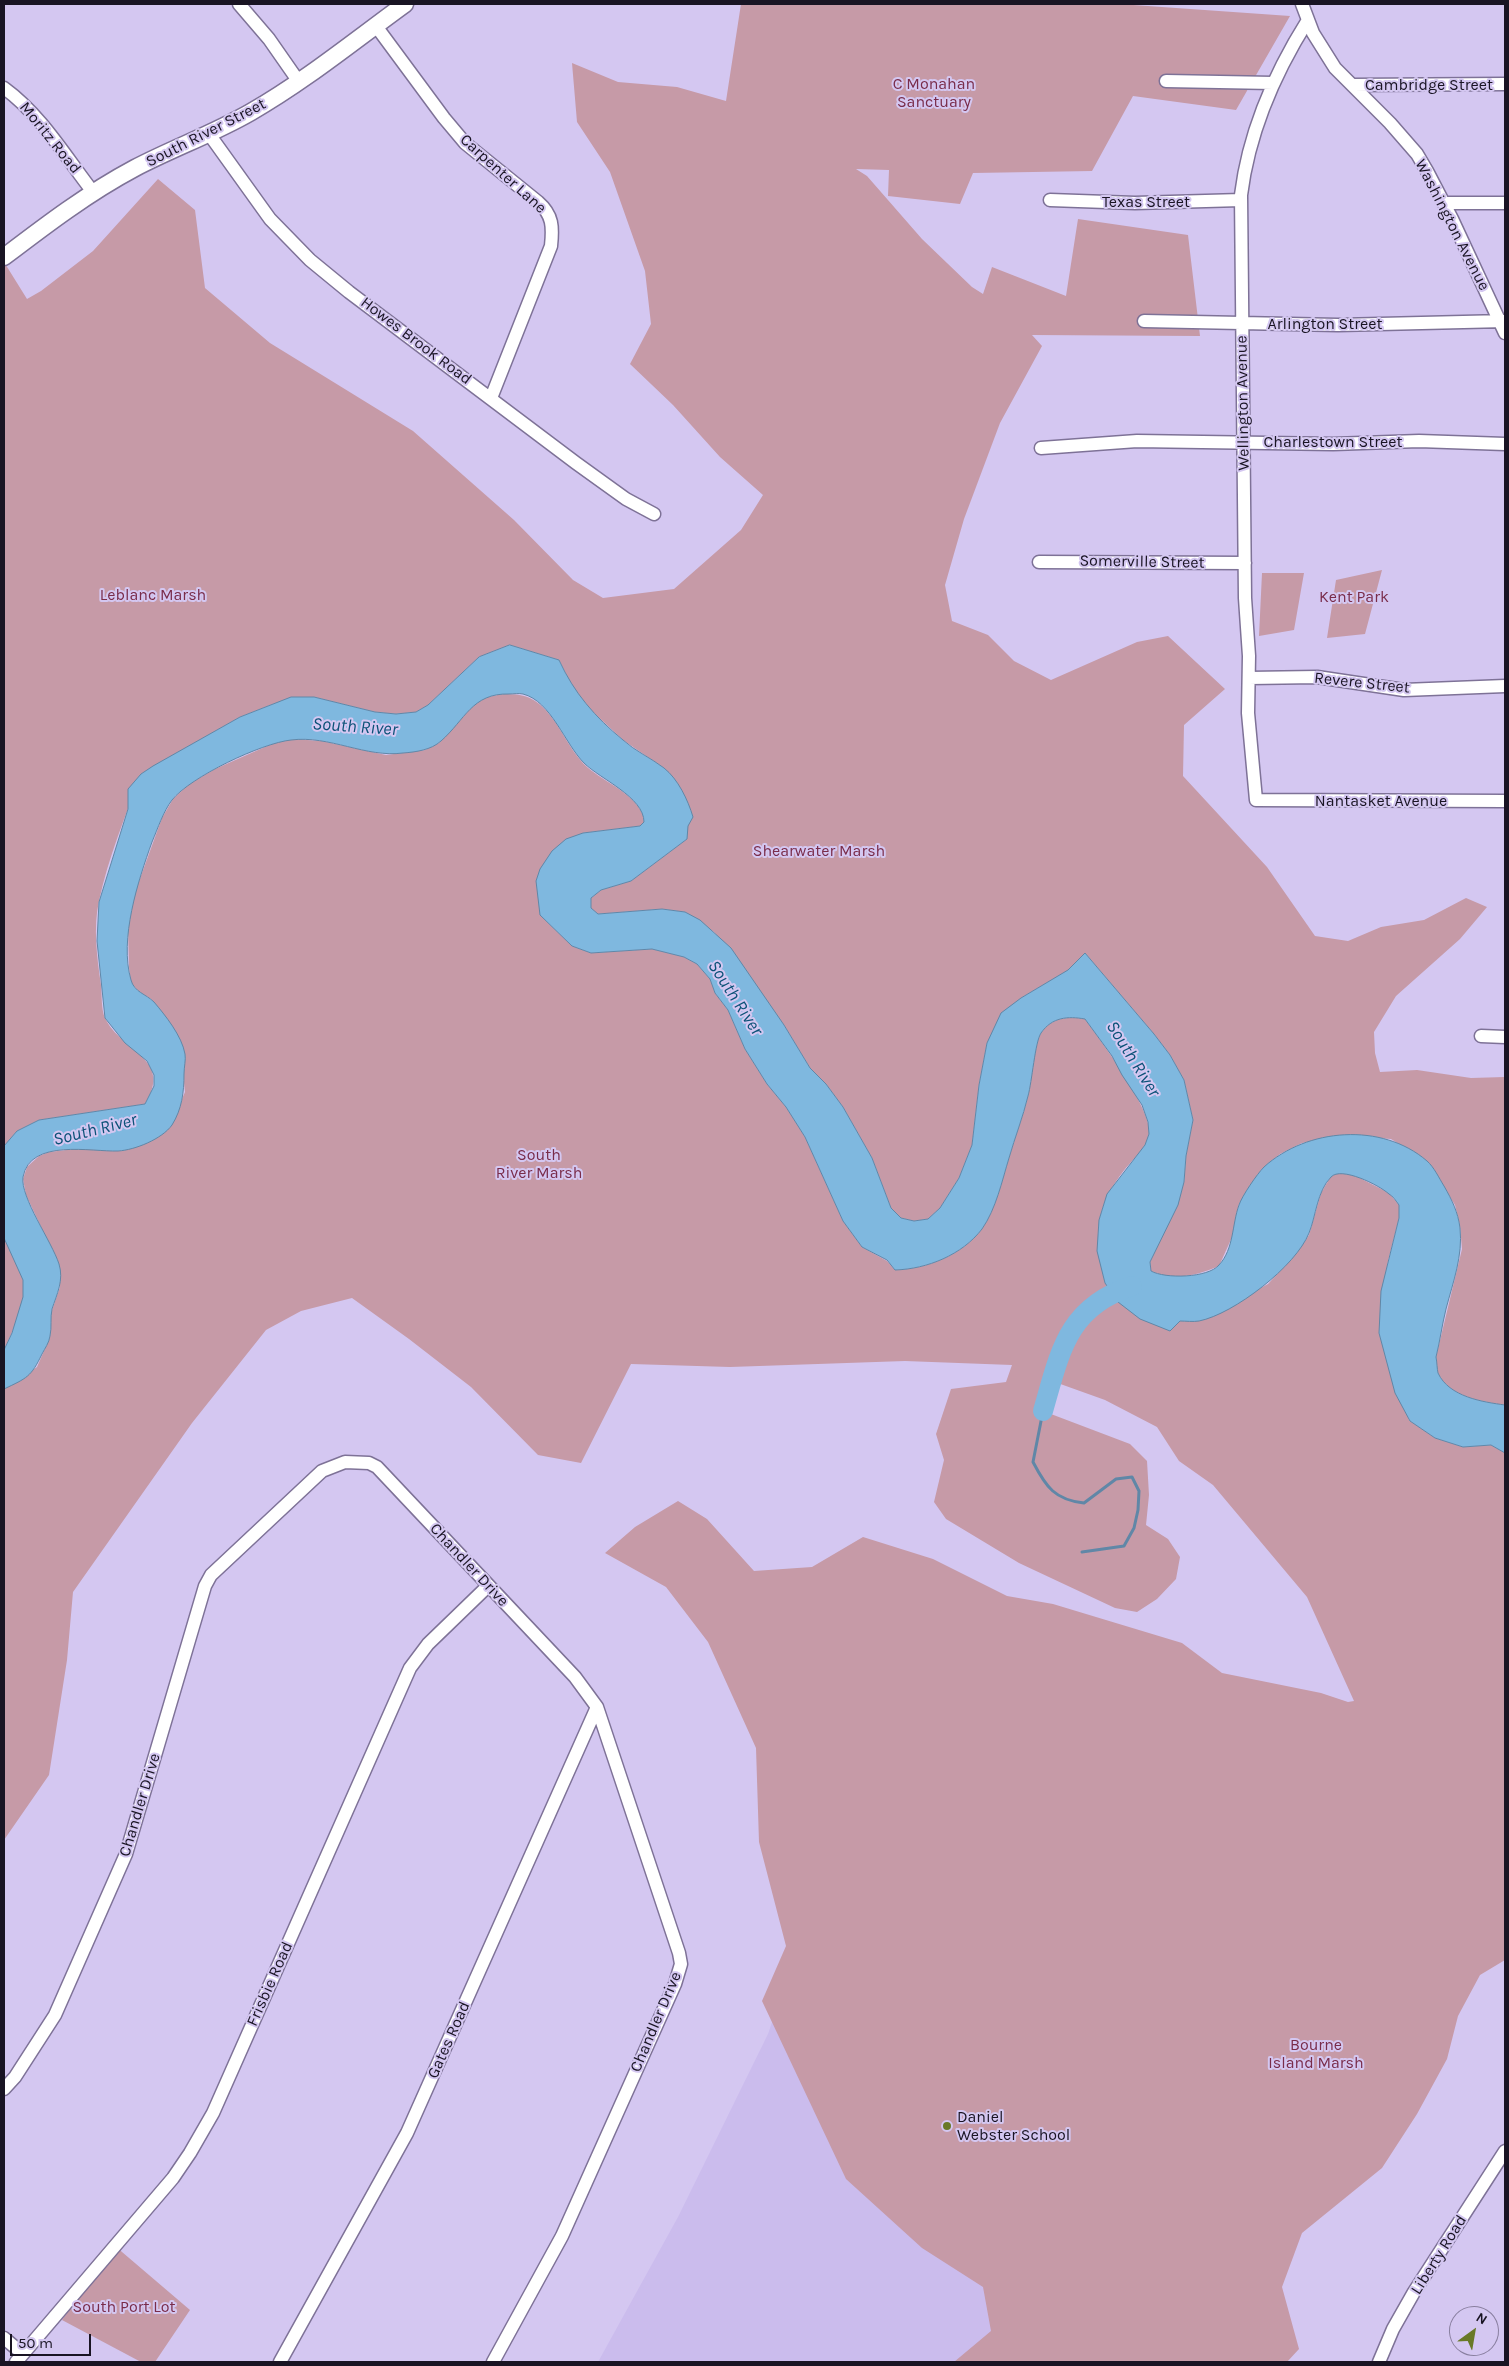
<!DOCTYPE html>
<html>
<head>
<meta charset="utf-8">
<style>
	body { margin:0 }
	#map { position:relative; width:1509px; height:2366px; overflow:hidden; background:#d4c7f1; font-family:Karla,sans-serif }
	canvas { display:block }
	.frame { position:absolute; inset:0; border:5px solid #191423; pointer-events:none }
	.north { position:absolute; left:1449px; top:2306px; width:50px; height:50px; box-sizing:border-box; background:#d4c7f1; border:1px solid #897f9f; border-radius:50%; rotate:32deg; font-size:14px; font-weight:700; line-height:20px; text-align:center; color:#191423 }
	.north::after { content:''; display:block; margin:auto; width:18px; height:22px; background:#697927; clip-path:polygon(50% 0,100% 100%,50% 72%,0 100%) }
	.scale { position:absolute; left:10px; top:2334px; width:81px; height:22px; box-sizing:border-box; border:2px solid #191423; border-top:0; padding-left:6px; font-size:15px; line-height:18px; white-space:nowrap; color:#191423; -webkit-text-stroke:4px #d4c7f1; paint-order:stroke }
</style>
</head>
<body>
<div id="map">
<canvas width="1509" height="2366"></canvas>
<div class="frame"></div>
<div class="north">N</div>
<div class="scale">50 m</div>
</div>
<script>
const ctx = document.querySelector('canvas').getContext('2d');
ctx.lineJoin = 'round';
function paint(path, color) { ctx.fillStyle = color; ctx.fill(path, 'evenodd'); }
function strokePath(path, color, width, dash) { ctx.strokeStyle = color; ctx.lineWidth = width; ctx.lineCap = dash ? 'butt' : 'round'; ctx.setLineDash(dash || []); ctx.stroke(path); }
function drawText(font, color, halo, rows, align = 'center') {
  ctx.font = font + ' Karla,sans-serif'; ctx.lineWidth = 4; ctx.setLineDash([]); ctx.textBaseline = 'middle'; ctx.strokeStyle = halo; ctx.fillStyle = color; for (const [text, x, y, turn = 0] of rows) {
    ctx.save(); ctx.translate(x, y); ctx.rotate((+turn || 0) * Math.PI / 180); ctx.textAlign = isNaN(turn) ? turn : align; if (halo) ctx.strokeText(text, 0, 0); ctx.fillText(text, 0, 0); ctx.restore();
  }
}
const built = new Path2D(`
	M783 1989 1080 2362H598L678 2217 768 2034Z`);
const green = new Path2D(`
	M741 4H1119L1290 16 1236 110 1133 96 1092 171 973 173 960 204 888 196 889 170 856 169 867 176 922 239 972 287 983 294 992 267 1066 296 1078 219 1188 235 1200 336 1032 335 1042 346 1000 423 964 519 945 585 952 621 988 635 1014 661 1051 680 1137 642 1168 636 1225 689 1184 725 1183 776 1267 867 1315 936 1348 941 1381 927 1424 920 1466 898 1487 907 1460 939 1396 996 1374 1032 1375 1053 1380 1072 1417 1070 1471 1078 1505 1077V1405C1483 1402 1449 1397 1438 1373 1436 1369 1437 1362 1436 1357L1462 1249 1460 1226 1455 1205 1428 1162 1391 1139 1348 1136 1302 1143 1280 1154 1262 1169 1239 1204 1233 1235 1219 1266C1199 1275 1171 1282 1151 1271L1150 1262 1184 1182 1186 1156 1193 1120 1184 1080 1170 1055 1154 1034 1085 953 1069 970 1021 998 987 1043 979 1085 972 1145 959 1178 940 1208 928 1219 914 1221 901 1218 891 1208 872 1158 843 1107 826 1084 810 1068 784 1025 714 932 685 912 662 909 597 914 591 908V898L601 890 631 881 687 839 665 769 623 740 592 711 574 690 559 660 510 645 479 657 428 705 416 712 396 714 375 712 314 697 273 704 240 717 141 774C126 815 108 858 99 901 93 927 97 958 101 985 102 995 101 1009 105 1018 121 1052 174 1058 145 1104L39 1120 17 1131 4 1146V262L27 299 41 291 93 251 158 179 195 210 205 288 270 343 413 431 514 520 573 580 603 598 674 589 741 530 763 495 720 457 673 405 630 364 651 324 645 271 610 172 577 122 572 63 618 82 677 87 726 101Z
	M1382 570 1365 634 1327 638 1336 580Z
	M1262 573H1304L1294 630 1259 636Z
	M502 694C516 694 526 694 538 703 561 721 568 753 592 771 607 783 645 800 644 822L640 826 583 833 540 915 572 946 591 953 652 949 684 957 697 964 710 979 715 993 728 1010 745 1049 767 1084 786 1107 805 1137 843 1221 862 1247 887 1261 895 1270C927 1269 962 1255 982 1229 996 1208 1002 1181 1009 1158 1015 1137 1023 1117 1028 1096 1031 1083 1035 1042 1041 1033 1052 1017 1068 1016 1085 1019 1100 1040 1153 1110 1149 1134 1147 1148 1134 1158 1125 1169 1094 1208 1094 1236 1105 1283L1180 1321H1199L1268 1284 1295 1255 1309 1235 1321 1193 1331 1176 1341 1172 1352 1174 1389 1193 1399 1205V1218L1388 1261 1379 1333 1409 1420 1435 1438 1463 1447 1491 1445 1505 1453V1960L1480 1975 1458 2016 1447 2059 1417 2114 1382 2168 1302 2233 1282 2287 1299 2349 1287 2362H954L991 2331 983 2287 922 2248 846 2179 762 2001 786 1946 759 1842 756 1748 708 1642 666 1587 605 1553 635 1527 678 1501 707 1519 754 1571 812 1567 863 1537 933 1559 1007 1596 1053 1604 1182 1643 1222 1673 1321 1693 1348 1702 1354 1701 1307 1597 1213 1485 1179 1461 1157 1427 1105 1400 1052 1381 1043 1411 1130 1444 1147 1461 1149 1495 1146 1525 1168 1539 1180 1557 1176 1579 1157 1599 1137 1612 1115 1608 1019 1563 946 1519 934 1502 944 1460 936 1434 951 1389 1006 1382 1012 1365 905 1361 730 1367 631 1364 581 1463 538 1455 471 1387 409 1339 352 1298 301 1311 266 1330 192 1423 73 1592 67 1660 49 1775 4 1840V1389L37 1367 50 1337 51 1313 60 1287V1267L26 1195 23 1179 27 1167 39 1156 49 1152 83 1148 121 1151 170 1127 185 1092 179 1039 151 999 139 992 131 983 129 967 128 929 134 895 162 818 173 799 189 784 215 769 274 743 292 739 322 741 386 755 425 750 439 743 479 699Z
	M4 1238C11 1251 21 1265 23 1280 27 1303 13 1330 4 1350Z
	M115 2246 190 2310 155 2362H141L62 2320Z`);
const water = new Path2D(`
	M510 645 559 660C574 693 595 717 623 740 635 751 651 758 664 768 678 779 688 800 693 817L688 826 687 839 631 881 601 890 591 898V908L598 914 662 909 685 912 700 920 731 948 784 1025 810 1068 826 1084 843 1107 872 1158 891 1208 901 1218 914 1221 928 1219 940 1208 959 1178 972 1145 979 1085 987 1043 1001 1013 1021 998 1068 970 1085 953 1154 1034 1170 1055 1184 1080 1193 1120 1186 1156 1184 1182 1178 1205 1150 1262 1151 1271C1165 1279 1208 1278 1219 1265 1234 1249 1232 1224 1239 1205 1242 1196 1257 1174 1264 1167 1307 1128 1382 1122 1427 1161 1434 1167 1439 1178 1444 1186 1452 1200 1458 1212 1460 1228 1463 1256 1453 1282 1446 1309 1442 1325 1440 1341 1436 1357 1437 1362 1437 1369 1438 1373 1449 1397 1483 1402 1505 1405V1453L1491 1445 1463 1447 1435 1438 1410 1421 1395 1393 1379 1333 1381 1291 1399 1218V1205C1396 1201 1393 1196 1389 1194 1379 1185 1341 1166 1331 1177 1317 1191 1316 1216 1309 1233 1296 1266 1234 1314 1199 1321 1193 1322 1186 1321 1180 1321L1170 1331 1140 1319 1118 1302 1105 1283 1097 1251 1099 1220 1107 1194 1145 1145 1149 1134 1148 1122 1142 1105 1122 1075 1112 1056 1085 1019C1068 1016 1052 1017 1041 1033 1035 1042 1032 1082 1028 1096 1023 1117 1015 1137 1009 1158 1002 1181 996 1209 982 1229 962 1255 927 1269 895 1270L887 1260 862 1247 843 1221 805 1137 786 1107 767 1084 745 1049 728 1010 715 993 710 979 697 964 684 957 652 949 591 953 572 946 540 915 536 881 540 869 552 851 566 839 583 833 640 826 644 822C644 797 600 779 584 763 565 744 551 701 523 694 519 693 514 694 509 694 472 693 465 720 441 741 431 750 416 752 403 753 366 758 329 735 291 740 262 743 190 777 172 800 163 812 158 828 152 842 138 881 119 939 131 980 134 992 146 994 154 1002 165 1015 182 1036 185 1054 186 1060 184 1067 184 1074 184 1092 182 1109 172 1125 162 1139 135 1150 118 1151 92 1152 30 1138 23 1177 20 1197 52 1242 59 1264 64 1280 57 1294 52 1309 50 1318 52 1327 50 1336 49 1343 45 1348 42 1354 31 1377 27 1378 4 1389V1350L12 1333 23 1297V1280L4 1238V1146L17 1131 39 1120 145 1104 154 1086V1075L147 1061 125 1043 105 1018 97 941 99 902 128 809V789L141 774 153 766 240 717 291 697H314L375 712 396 714 416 712 428 705 479 657Z`);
const stream = new Path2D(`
	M1043 1411 1033 1462C1046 1487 1055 1500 1084 1503L1116 1479 1132 1477 1139 1491 1138 1510 1134 1528 1124 1546 1082 1552`);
const river = new Path2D(`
	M1043 1411C1060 1352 1067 1307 1132 1286`);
const minor = new Path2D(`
	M239 4 269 39 299 82
	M1302 4 1313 33 1335 68 1390 123 1417 154 1427 171 1452 219 1505 333
	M1308 20C1274 74 1249 131 1241 195L1245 598 1249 656 1248 713 1256 800 1505 801
	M376 26 444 118 465 143 538 202C553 215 553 227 551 246L491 398
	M1166 81 1273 83
	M1352 85 1505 84
	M4 88C41 115 65 156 93 192
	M209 134 270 219 310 260 349 292 576 463 626 499 654 514
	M1050 200 1135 203 1241 200
	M1444 203H1505
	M1144 321 1338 325 1505 321
	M1041 448 1137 441 1333 444 1419 441 1505 444
	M1039 562 1245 563
	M1249 678 1317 677 1404 690 1505 686
	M1481 1036 1505 1037
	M4 2089 15 2077 55 2015 126 1854 205 1586 211 1575 322 1471 345 1462 369 1463 377 1467 575 1677 597 1707 679 1953 681 1964 675 1984 562 2236 493 2362
	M4 2338 23 2354
	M16 2362 173 2178 190 2153 213 2113 410 1668 428 1644 488 1586
	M280 2362 407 2133 597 1707
	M1379 2362 1393 2329 1414 2292 1505 2151`);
const tertiary = new Path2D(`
	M4 257C46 225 88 193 135 168 173 148 213 134 251 112 305 81 354 41 405 4`);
const markers = [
	[947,2126,5,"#697927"]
];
const parkNames = [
	["C Monahan",934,84],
	["Sanctuary",934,102],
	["Leblanc Marsh",153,595],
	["Kent Park",1354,597],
	["Shearwater Marsh",819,851],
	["South",539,1155],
	["River Marsh",539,1173],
	["Bourne",1316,2045],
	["Island Marsh",1316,2063],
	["South Port Lot",124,2307]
];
const streetNames = [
	["Cambridge Street",1429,85],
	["South River Street",206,133,-27],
	["Moritz Road",50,138,51],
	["Carpenter Lane",503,174,42],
	["Texas Street",1146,202],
	["Washington Avenue",1452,225,63],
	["Arlington Street",1325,324],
	["Howes Brook Road",416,341,37],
	["Wellington Avenue",1243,403,-91],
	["Charlestown Street",1333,442],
	["Somerville Street",1142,562,1],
	["Revere Street",1362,683,6],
	["Nantasket Avenue",1381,801],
	["Chandler Drive",469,1565,47],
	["Chandler Drive",140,1805,-73],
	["Frisbie Road",270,1984,-66],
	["Chandler Drive",656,2022,-67],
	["Gates Road",449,2040,-66],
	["Liberty Road",1439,2255,-58]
];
const poiNames = [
	["Daniel",957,2117],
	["Webster School",957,2135]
];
const waterNames = [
	["South River",355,727,4],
	["South River",735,998,57],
	["South River",1133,1059,58],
	["South River",95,1130,-14]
];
paint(built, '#cbbced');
paint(green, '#c69aa7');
paint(water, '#7fb8df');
strokePath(water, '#6087a7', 1);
strokePath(stream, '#6087a7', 3);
strokePath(river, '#7fb8df', 20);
strokePath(minor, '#7e7297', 15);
strokePath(tertiary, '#7e7297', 19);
strokePath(minor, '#fff', 12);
strokePath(tertiary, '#fff', 16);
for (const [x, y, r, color] of markers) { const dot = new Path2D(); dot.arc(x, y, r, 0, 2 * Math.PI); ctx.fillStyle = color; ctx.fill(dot); strokePath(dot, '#d4c7f1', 2); }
drawText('16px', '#792c4a', '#d4c7f1', parkNames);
drawText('16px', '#191423', '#d4c7f1', streetNames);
drawText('16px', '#191423', '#d4c7f1', poiNames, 'left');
drawText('italic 18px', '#0a5177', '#d4c7f1', waterNames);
</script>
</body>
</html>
